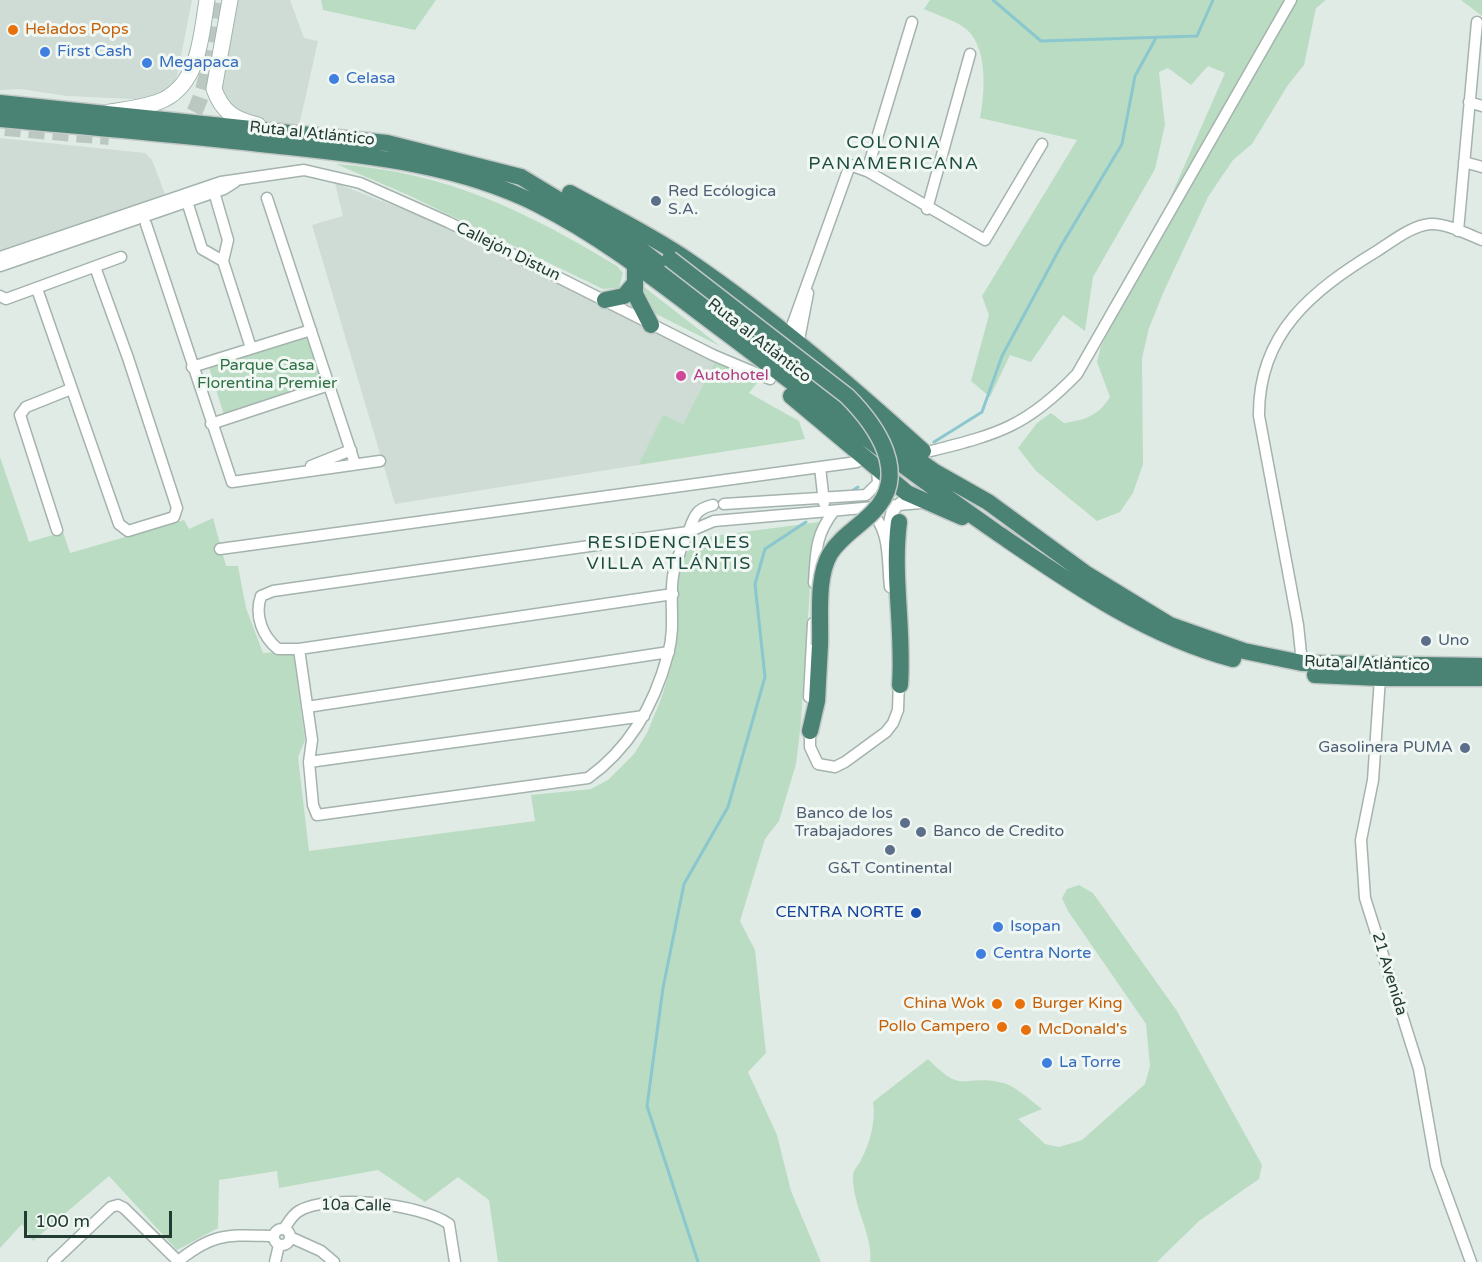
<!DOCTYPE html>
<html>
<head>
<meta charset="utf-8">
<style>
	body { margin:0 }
	#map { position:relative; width:1482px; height:1262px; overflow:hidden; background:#e1ebe6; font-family:"Varela Round",sans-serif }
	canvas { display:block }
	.scale { position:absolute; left:24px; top:1211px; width:148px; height:27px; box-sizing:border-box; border:3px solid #223b33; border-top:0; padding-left:8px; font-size:18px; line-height:21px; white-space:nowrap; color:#223b33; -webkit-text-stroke:4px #f1f8f4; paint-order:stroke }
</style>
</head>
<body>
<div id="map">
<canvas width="1482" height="1262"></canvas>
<div class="scale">100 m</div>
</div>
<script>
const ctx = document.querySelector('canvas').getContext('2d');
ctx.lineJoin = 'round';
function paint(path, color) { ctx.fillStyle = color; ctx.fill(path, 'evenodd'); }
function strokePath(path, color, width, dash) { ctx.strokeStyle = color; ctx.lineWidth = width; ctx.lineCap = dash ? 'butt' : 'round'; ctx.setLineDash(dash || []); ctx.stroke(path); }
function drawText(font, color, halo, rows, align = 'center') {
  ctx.font = font + ' "Varela Round",sans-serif'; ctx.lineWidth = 6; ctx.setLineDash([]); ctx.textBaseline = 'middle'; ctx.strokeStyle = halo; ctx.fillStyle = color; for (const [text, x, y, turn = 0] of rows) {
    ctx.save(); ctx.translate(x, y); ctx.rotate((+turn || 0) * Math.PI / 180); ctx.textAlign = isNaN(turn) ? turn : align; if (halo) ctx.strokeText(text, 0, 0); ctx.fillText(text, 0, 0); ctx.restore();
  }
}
const built = new Path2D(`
	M0 0H192L177 76 169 92 153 100 67 96 21 89 0 90Z
	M236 0H290L304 38 318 41 299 126 248 118 223 100 219 79Z
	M0 138 145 153 152 160 165 194 0 255Z
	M335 183 426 218 715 361 683 424 663 416 638 465 395 504 312 225 343 216Z`);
const green = new Path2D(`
	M321 0H436L415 30 323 10Z
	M930 0H1326L1316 8 1304 65 1288 85 1252 144 1233 160 1208 197 1164 291 1149 328 1142 358 1143 464 1133 493 1120 512 1097 521 1036 471 1018 448 1037 423 1051 413 1064 423C1085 420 1098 416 1110 397L1097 362 1101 346 1128 294 1225 73 1208 66 1191 85 1168 68 1159 72 1165 125 1155 169 1093 277 1085 331 1063 315 1031 362 1010 355 990 397 971 381 989 315 982 296 1077 140 980 118C985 92 989 43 962 26 951 19 937 15 924 9Z
	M1461 0H1482V16Z
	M336 164C446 172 524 210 617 266L623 273 619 288 603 289 406 194Z
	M643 286 720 346 644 308Z
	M309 335 325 383 224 415 209 367Z
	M715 361 757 383 749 393 799 421 805 439 638 465 663 415 683 424Z
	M0 457 29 542 63 532 70 553 184 520 189 529 213 518 226 566H238L246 608 263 653 293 651 305 740 298 757 309 851 535 821 531 795 591 789 608 780 634 754 647 733 661 699 672 663 679 575 684 558 691 547 706 537 819 522 813 542 801 722 796 764 779 821 765 839 740 921 755 950 766 1053 748 1072 777 1135 791 1191 821 1262H498L489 1200 458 1177 425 1202 378 1170 279 1188 277 1171 219 1180 218 1228 177 1250 109 1176 33 1241 22 1224 0 1248Z
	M1079 885 1093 893 1177 1011 1262 1165 1259 1179 1199 1221 1157 1262H870C874 1238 852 1205 853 1176 853 1170 858 1166 861 1160 870 1143 876 1121 873 1102L928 1059C964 1095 959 1075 999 1082 1016 1085 1028 1099 1042 1109L1018 1119 1045 1144 1059 1147 1082 1140 1145 1084 1150 1066 1146 1024 1068 911 1062 898 1067 889Z`);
const stream = new Path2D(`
	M993 0 1041 41 1197 36 1213 0
	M934 442 982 412 1002 356 1061 246 1122 144 1135 76 1156 38
	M852 491 858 487
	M698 1262 647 1106 663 988 684 884 728 807 765 677 755 584 765 549 806 522`);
const trunkTunnel = new Path2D(`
	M5 128 109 137
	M180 131C208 109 213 35 220 0`);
const minor = new Path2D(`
	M1469 102 1482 106
	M1464 162 1482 167
	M867 171 912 22
	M212 185 228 240 223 261 251 348
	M185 195 202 249 223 261
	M267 198 355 464
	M927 209 970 54
	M146 224 232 482 380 461
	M1458 231 1477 22
	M0 257 221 182 304 170 360 183 448 222 713 355 770 379
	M0 266 224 189 235 182
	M37 289 119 524 128 531 174 517 177 508 128 358 95 267
	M0 296 6 299 121 257
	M788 337 850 165 867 171 985 240 1042 144
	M798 345 808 293
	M192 367 311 330
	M211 424 329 385
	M931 451C999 434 1027 426 1077 374L1291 0
	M311 466 351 450
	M820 467 824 503
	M724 504 866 495 878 483 877 467
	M868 510C891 527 887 560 890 587
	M57 530 20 415 26 407 71 389
	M886 536 891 514 900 503
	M220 549 857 462
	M814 583C816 553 815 535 834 511
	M673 594 299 649H278C263 637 254 616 261 596L273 591 688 532 714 521 921 503
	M299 649 312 740 309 762 313 805 317 815 588 778C630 748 655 703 668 654 676 627 669 602 673 576 675 561 682 547 688 533 694 517 695 509 713 505
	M1302 663 1298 625 1259 416C1258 333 1313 290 1377 251 1393 241 1411 226 1430 224 1446 223 1467 234 1482 240
	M1380 678 1373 780 1361 840 1365 898 1419 1069 1436 1166 1471 1262
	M809 697 813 623
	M307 707 669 652
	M810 725V747L818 764 835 767 845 762 886 732 893 723 898 710 899 680
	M309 762 644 716
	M274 1237a8 8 0 1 1 16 0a8 8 0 1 1-16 0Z
	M284 1229C288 1223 292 1215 299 1211 330 1193 421 1204 449 1224L455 1262
	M290 1237 321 1251 334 1262
	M53 1262 111 1207 118 1205 124 1208 178 1261
	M177 1262C214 1232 228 1235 273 1236
	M275 1262 279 1245`);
const secondary = new Path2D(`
	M230 0 214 89C222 112 235 120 258 125
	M110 112C128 109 149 107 165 99 200 80 201 35 207 0`);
const trunk = new Path2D(`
	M0 103 387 143 521 177 640 249 847 410 935 472 988 502 1085 573 1170 625 1244 651 1302 663 1482 666
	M0 119C90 127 180 135 270 145 361 155 456 163 539 205 608 240 666 288 728 334 817 401 905 469 996 532 1071 583 1144 635 1233 659
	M570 193C610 215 651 235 689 261 771 317 849 384 923 451
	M632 261 635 268V294L651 325
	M605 300 624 296 634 284
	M791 396 907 493 962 517
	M899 522C892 576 904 631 900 685
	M1315 675 1380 678H1482
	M810 731 817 701 820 645`);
const trunkBridge = new Path2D(`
	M670 259 847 396C876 425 911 474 873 512 860 526 840 537 830 554 816 578 821 618 820 645`);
const markers = [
	[13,30,6,"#e8710a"],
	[45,52,6,"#3f7fe0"],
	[147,63,6,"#3f7fe0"],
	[334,79,6,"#3f7fe0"],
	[656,201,6,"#5c6f8a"],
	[681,376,6,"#d1479c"],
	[1426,641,6,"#5c6f8a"],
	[1465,748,6,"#5c6f8a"],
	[905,823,6,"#5c6f8a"],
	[921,832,6,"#5c6f8a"],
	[890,850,6,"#5c6f8a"],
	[916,913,6,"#1a4fb4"],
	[998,927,6,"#3f7fe0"],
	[981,954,6,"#3f7fe0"],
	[997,1004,6,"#e8710a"],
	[1020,1004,6,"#e8710a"],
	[1002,1027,6,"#e8710a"],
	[1026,1030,6,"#e8710a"],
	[1047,1063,6,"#3f7fe0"]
];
const foodNames = [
	["Helados Pops",25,30],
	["China Wok",985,1004,"right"],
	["Burger King",1032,1004],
	["Pollo Campero",990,1027,"right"],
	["McDonald's",1038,1030]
];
const shopNames = [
	["First Cash",57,52],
	["Megapaca",159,63],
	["Celasa",346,79],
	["Isopan",1010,927],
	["Centra Norte",993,954],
	["La Torre",1059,1063]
];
const streetNames = [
	["Ruta al Atlántico",312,134,6],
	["Callejón Distun",508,252,26],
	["Ruta al Atlántico",759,341,38],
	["Ruta al Atlántico",1367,664,2],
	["21 Avenida",1389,974,73],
	["10a Calle",356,1206,1]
];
const serviceNames = [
	["Red Ecólogica",668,192],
	["S.A.",668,210],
	["Uno",1438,641],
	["Gasolinera PUMA",1453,748,"right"],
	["Banco de los",893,814,"right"],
	["Trabajadores",893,832,"right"],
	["Banco de Credito",933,832],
	["G&T Continental",890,869,"center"]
];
const parkNames = [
	["Parque Casa",267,366],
	["Florentina Premier",267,384]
];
const hotelNames = [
	["Autohotel",693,376]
];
const transitNames = [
	["CENTRA NORTE",904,913]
];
const neighbourhoodNames = [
	["COLONIA",894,143],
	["PANAMERICANA",894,164],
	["RESIDENCIALES",669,543],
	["VILLA ATLÁNTIS",669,564]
];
paint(built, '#cfdbd5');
paint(green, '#badcc2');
strokePath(stream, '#8ac7cf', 3);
strokePath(trunkTunnel, '#bbc8c2', 16, [16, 8]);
strokePath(minor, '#a4b3ad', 13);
strokePath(secondary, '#a0b6ad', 17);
strokePath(trunk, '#c1c8c6', 19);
strokePath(minor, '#fff', 10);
strokePath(secondary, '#fff', 15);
strokePath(trunk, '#4a8273', 16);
strokePath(trunkBridge, '#c1c8c6', 19, []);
strokePath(trunkBridge, '#4a8273', 16);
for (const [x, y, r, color] of markers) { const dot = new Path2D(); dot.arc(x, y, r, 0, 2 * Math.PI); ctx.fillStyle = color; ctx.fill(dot); strokePath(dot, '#f1f8f4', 2); }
drawText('16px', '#c56008', '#f1f8f4', foodNames, 'left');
drawText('16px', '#366cbe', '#f1f8f4', shopNames, 'left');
drawText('16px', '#223b33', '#f1f8f4', streetNames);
drawText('16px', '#4e5e75', '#f1f8f4', serviceNames, 'left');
drawText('16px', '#2d7144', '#f1f8f4', parkNames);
drawText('16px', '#b23c85', '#f1f8f4', hotelNames, 'left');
drawText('16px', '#164399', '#f1f8f4', transitNames, 'right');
ctx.letterSpacing = '1.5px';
drawText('18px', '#1e4d3f', '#f1f8f4', neighbourhoodNames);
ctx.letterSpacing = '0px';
</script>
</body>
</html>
